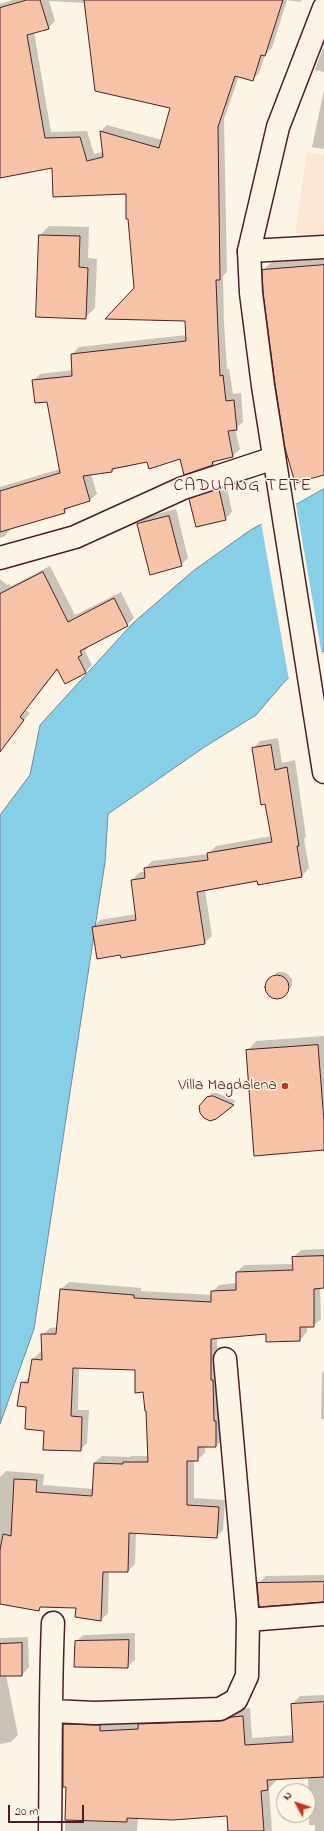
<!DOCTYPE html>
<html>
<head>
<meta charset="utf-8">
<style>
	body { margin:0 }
	#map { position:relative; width:324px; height:1831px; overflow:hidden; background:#fcf5e5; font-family:"Indie Flower",sans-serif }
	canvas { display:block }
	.north { position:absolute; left:276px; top:1783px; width:40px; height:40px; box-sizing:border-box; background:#fcf5e5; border:1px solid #b59f9b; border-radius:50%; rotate:310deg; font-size:11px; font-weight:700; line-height:16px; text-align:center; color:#4a1f2b }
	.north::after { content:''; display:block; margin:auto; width:14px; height:18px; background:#c8321e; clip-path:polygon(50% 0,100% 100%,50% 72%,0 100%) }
	.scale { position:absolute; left:8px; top:1805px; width:76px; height:18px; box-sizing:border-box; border:2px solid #4a1f2b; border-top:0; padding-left:5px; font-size:12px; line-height:14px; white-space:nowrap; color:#4a1f2b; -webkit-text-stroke:3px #fcf5e5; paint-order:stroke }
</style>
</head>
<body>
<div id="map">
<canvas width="324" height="1831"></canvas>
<div class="north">N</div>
<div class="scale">20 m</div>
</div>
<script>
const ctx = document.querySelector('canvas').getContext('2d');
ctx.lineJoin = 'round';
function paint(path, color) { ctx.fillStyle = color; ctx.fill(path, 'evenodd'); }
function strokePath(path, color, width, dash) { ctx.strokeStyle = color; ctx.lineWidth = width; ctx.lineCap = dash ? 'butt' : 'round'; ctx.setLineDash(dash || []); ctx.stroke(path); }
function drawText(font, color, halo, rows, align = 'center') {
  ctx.font = font + ' "Indie Flower",sans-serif'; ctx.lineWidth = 3; ctx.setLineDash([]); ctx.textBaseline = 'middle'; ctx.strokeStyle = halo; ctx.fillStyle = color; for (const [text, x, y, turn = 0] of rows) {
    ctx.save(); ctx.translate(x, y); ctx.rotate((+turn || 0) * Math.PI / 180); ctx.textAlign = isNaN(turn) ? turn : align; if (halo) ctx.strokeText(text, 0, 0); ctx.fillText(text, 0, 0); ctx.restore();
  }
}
const built = new Path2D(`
	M307 152 324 155V235L295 234Z`);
const water = new Path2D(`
	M324 489V651L286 680 256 715 203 748 108 814 105 862 34 1329 0 1424V815L30 775 40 725 133 623 193 571 249 531Z`);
const pier = new Path2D(`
	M293 504H296L322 655 289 680 261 522Z`);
const shadow = new Path2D(`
	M13 0H302L300 2 287 0 272 48 265 55 259 73 252 80 239 76 224 119 227 272 223 276 224 323 227 369H229L233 394 241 393 243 422 235 429 240 449 233 456 217 459 213 464 185 473 181 458 148 461 115 468 112 471 91 474 97 494 90 500 71 506 65 512 11 528 5 536 0 538V487L60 469 48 401 33 381 40 374 73 370 72 354 79 347 186 335V320L135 288 127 193 53 166 0 176V4ZM49 1 85 3 172 108 162 140 107 125 101 131 103 152 94 154 87 131 51 132 34 32 48 28 55 21Z
	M324 45V72L315 70Z
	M324 90V149L312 147Z
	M49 226 89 227 88 258 97 259 95 308 85 318 40 235Z
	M324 258V474L263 270 272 262Z
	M226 483 232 512 225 519 191 499 198 492Z
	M176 509 188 558 181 565 138 525 145 517Z
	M50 566 75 615 121 592 134 618 127 625 87 646 88 648 85 651 92 665 86 672 65 682 58 669 26 710 30 713 3 747 0 745V579L7 585 9 584 11 586Z
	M278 738 282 763 295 760 306 837 304 839 309 868 302 876 258 880 205 890 212 936 204 943 93 927 100 920 136 914 132 880 140 872H145V868L152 861 208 854 216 846 272 836 253 749 260 741Z
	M277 972H283L288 974 292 979V985L286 994 280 998H275L270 996 266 985Z
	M324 1036V1149L247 1051 256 1041Z
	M212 1093H217L236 1101 216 1118 207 1097Z
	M324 1249V1287H320L321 1319 313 1326H307V1332L300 1340 267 1333 217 1338V1373L223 1439 216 1446H205V1453L197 1460H194V1498L225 1500 223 1530 216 1537 136 1532 135 1564 128 1571H109L108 1613 101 1620 76 1616 77 1607 42 1606 39 1610 0 1603V1477L6 1471 44 1474 43 1485 94 1489V1463L102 1456 130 1457 131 1456H149L147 1410 144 1391 136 1369 79 1367 78 1410H89L87 1443 80 1450 45 1430 28 1406 22 1383 31 1376 33 1359 40 1352H43L42 1335 50 1328 58 1327 61 1289 69 1282 141 1288V1291L212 1295V1292L219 1285 237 1283V1272L244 1265 294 1264 293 1257 301 1250Z
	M324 1371V1419H321L322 1373Z
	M324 1575V1601L258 1584 266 1576Z
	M135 1633V1660L127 1667 76 1642 83 1635Z
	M28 1637 29 1667 22 1675H6L18 1735 11 1742 0 1744V1638Z
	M324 1695V1831H315V1825H309L308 1777 275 1778 276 1781 269 1788 272 1831H229L228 1815 138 1818 137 1831H65L67 1786 64 1724 72 1717 107 1718V1724L141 1722 250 1708 252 1738 294 1735 292 1704 300 1696Z`);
const building = new Path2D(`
	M27 0H40L49 29 27 35 45 138 80 137 87 161 103 157 100 131 159 148 170 108 95 91 84 0H283L265 56 261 55 253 81 235 76 218 127 220 280H216L218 331 220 376 223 375 226 401 234 400 237 430 228 431 233 457 212 462 213 465 184 475 180 459 149 469 147 462 112 469V472L83 476 90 501 64 509 65 513 0 532V491L60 473 47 402 35 403 32 380 72 376 71 354 186 341 185 321 105 319 134 288 128 219H126V194L53 197 52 168 0 178V8Z
	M39 235 80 236 79 267 88 268 86 319 36 317Z
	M324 265V475L295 483 285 448 275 384 263 292 262 270Z
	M219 489 226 520 196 527 189 499Z
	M169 516 182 566 150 575 137 524Z
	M43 572 68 622 114 598 128 626 80 651 82 655 78 657 86 673 65 684 57 669 20 717 24 720 0 752V594Z
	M271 745 275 770 287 767 299 846H297L302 877 258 885 257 881 197 892 205 944 121 958 120 955 97 959 92 927 136 920 131 880 145 878 144 868 208 860 207 853 272 842 265 804 261 805 252 748Z
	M265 987a12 12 0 1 1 24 0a12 12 0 1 1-24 0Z
	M318 1045 324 1121V1150L254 1156 246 1050Z
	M213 1096 234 1105 216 1119 210 1121 204 1118 200 1113 199 1106 207 1097Z
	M324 1256V1288L314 1289V1327H300V1341L266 1342V1334L211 1339V1380H213L214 1421H216V1447H198V1461H187V1505L219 1507 217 1538 129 1533 128 1572H103L101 1621 75 1617 76 1608 40 1607 39 1611 0 1604V1550L3 1534 11 1536 14 1479 37 1480 36 1492 92 1496 94 1463 123 1464V1462H148L146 1411H145L143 1392 135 1393V1370L73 1368 71 1416 82 1417 81 1451 43 1450 44 1431 25 1429 26 1407 17 1406 21 1382 28 1383 32 1359 42 1360 41 1334H56L60 1289 134 1295V1298L211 1302V1291L236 1290V1272L293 1270 292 1257Z
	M324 1582V1602L259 1607 257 1583Z
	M129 1640 128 1668 74 1667 75 1641Z
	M22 1643V1676H0V1644Z
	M324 1702V1777L267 1780 268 1790 261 1791 264 1831H228L227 1816 173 1820 127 1818V1822L65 1820 66 1787H63V1724L100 1725V1731L138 1729V1724L220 1721 232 1717 243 1716 245 1745 293 1742 291 1704Z`);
const minor = new Path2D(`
	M249 251 324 247
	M0 558 75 537 183 488 274 458
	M248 1620 324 1614
	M52 1711 94 1713 220 1709 236 1700 247 1676 248 1620 225 1359
	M50 1831C51 1761 50 1692 53 1623`);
const major = new Path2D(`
	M324 8 278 127 249 251 251 293 263 386 324 772`);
const markers = [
	[285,1086,4,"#c8321e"]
];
const poiNames = [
	["Villa Magdalena",277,1086]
];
const quarterNames = [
	["CADUANG TETE",243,487]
];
paint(built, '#fae6d2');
paint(water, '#86cfe7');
strokePath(water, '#6e899c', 1);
paint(pier, '#fcf5e5');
paint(shadow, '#0003');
paint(building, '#f6c3a7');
strokePath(building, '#4a1f2b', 1);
strokePath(minor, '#4a1f2b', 25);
strokePath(major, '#4a1f2b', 25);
strokePath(minor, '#fcf5e5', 22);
strokePath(major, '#fcf5e5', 22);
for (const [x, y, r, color] of markers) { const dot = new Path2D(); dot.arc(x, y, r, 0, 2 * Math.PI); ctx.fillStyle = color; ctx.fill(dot); strokePath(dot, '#fcf5e5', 1.5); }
drawText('16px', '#4a1f2b', '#fcf5e5', poiNames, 'right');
ctx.letterSpacing = '1px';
drawText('18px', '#4a1f2b', '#fcf5e5', quarterNames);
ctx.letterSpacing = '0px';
</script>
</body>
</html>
